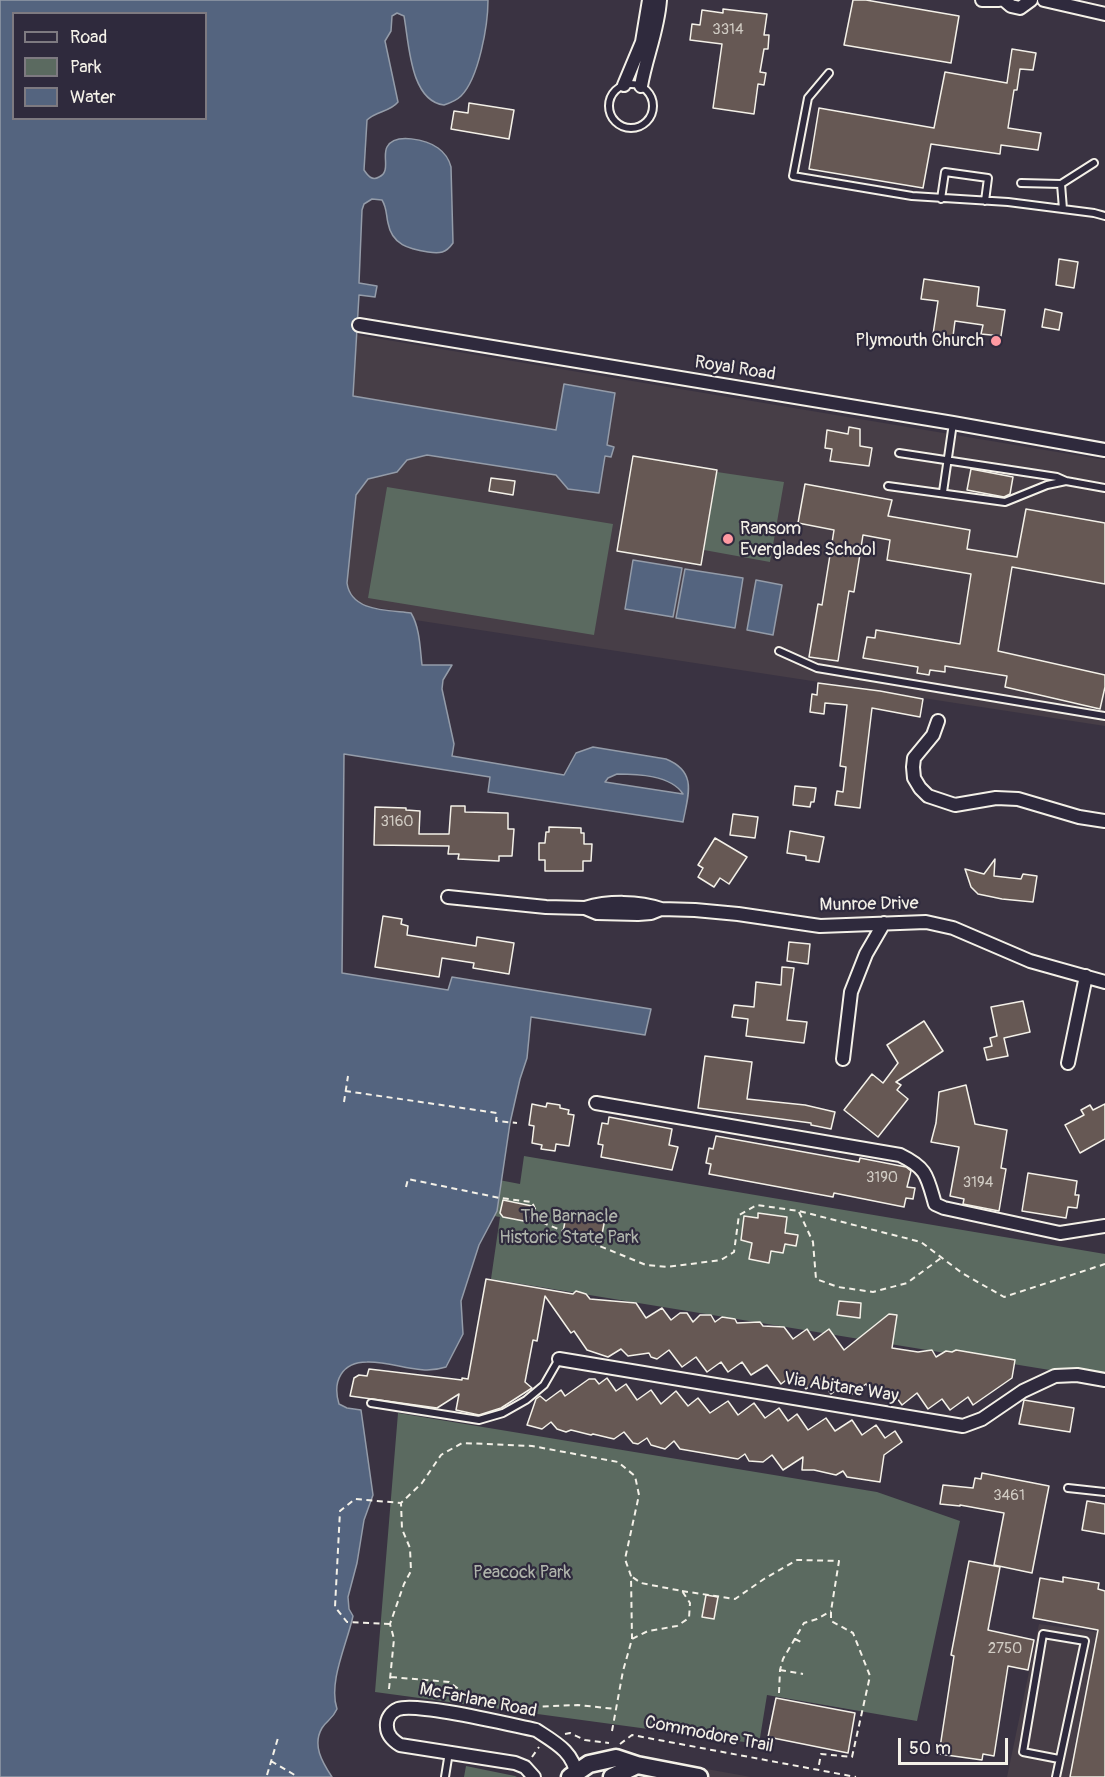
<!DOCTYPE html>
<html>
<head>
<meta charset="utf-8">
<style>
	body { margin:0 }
	#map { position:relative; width:1105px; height:1777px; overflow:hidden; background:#3a3342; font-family:Pangolin,sans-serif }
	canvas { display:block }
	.legend { position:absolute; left:12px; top:12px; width:195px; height:108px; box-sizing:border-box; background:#2f2a3d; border:2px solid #7e7a81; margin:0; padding:8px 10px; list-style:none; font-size:18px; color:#f4f1e8 }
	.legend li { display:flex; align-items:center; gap:12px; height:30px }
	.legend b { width:30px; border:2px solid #7e7a81 }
	.scale { position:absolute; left:898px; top:1738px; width:110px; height:27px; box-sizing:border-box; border:3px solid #f4f1e8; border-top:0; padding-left:8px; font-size:18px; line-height:21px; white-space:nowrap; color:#f4f1e8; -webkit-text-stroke:4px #2f2a3d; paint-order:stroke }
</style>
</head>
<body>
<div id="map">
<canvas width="1105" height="1777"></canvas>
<ul class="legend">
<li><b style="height:8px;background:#2f2a3d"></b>Road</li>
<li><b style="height:16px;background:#5b6a60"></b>Park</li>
<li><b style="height:16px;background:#54647f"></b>Water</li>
</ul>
<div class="scale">50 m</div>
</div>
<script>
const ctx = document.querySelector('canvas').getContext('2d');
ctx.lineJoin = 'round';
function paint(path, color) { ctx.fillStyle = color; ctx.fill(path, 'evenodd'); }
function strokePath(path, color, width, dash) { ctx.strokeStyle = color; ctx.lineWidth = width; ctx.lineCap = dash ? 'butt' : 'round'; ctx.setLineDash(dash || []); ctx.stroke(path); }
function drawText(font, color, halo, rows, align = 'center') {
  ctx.font = font + ' Pangolin,sans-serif'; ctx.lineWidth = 4.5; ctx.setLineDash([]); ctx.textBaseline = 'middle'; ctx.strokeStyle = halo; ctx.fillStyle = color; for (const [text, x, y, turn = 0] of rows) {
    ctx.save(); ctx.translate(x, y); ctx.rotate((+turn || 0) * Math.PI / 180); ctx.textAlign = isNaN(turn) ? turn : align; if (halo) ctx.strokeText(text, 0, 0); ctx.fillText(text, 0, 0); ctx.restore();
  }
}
const built = new Path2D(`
	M357 335 1105 460V726L415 620 411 613 366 606 359 604 352 598 347 583 356 495 368 479 397 472 407 460 426 455 556 475 568 489 599 493 605 456 613 447 607 446 615 393 564 384 556 430 353 396Z
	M1039 1624 1105 1633V1777H1007Z
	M634 1756 751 1777H630Z`);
const green = new Path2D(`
	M717 472 784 482 770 562 704 550Z
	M387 487 613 524 594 635 368 598Z
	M524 1156 1105 1254V1379L491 1279 500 1217 494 1216 499 1180 520 1184Z
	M398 1413 877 1492 960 1521 917 1721 767 1695 759 1744 375 1692Z
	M466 1766 515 1776 517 1777H464Z`);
const water = new Path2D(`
	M0 0H488C488 25 479 78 461 96 456 101 450 103 444 105 410 101 409 43 404 16L397 13 392 16 391 31 385 41 398 102C390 112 376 111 367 120L364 170C368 176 372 181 379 177 391 172 382 156 387 147 395 132 427 140 438 148 445 153 449 159 451 167L453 243C446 253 440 254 428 252 409 249 392 245 388 223 386 215 387 208 382 200L372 199 364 204 362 210 359 283 377 286 375 297 359 295 353 396 556 430 564 384 615 393 607 445 614 447 611 457 605 456 599 493 568 489 556 475 427 455 407 460 397 472 368 479 356 495 347 583C351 612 388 610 411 613 420 628 420 648 422 665H452L443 680 442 689 454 744 452 756 564 775 576 753 593 747 666 759C698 772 688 795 683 822L488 792 490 777 344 754 342 973 448 990 452 977 651 1009 645 1035 531 1017 527 1058 520 1079 510 1123 497 1211 479 1245 461 1301 463 1334 446 1367C419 1376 394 1361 367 1362 342 1362 332 1381 339 1404L347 1408 361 1410 373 1495 364 1520 357 1563 348 1597 349 1609 353 1616C347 1644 328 1682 337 1709 332 1720 327 1720 322 1728 312 1745 322 1762 332 1777H0ZM14 14H206V118H14ZM617 774C637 774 671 775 683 794L605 782 608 778Z
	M633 560 682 568 673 617 625 609Z
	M685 569 743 578 735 628 676 618Z
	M756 580 782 585 773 635 747 630Z`);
const building = new Path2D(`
	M853 0H866L959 16 951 63 844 45Z
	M723 9 767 14 764 35H769L768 49H764L760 72 766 73 764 85 758 84 754 114 713 108 722 44 690 40 692 24 700 25 702 10 723 13Z
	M1012 49 1036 53 1033 70 1020 69 1017 90H1014L1008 128 1041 133 1038 150 1001 145 1000 154 931 144 923 188 809 169 819 108 934 128 945 72 1007 83Z
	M469 103 514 110 509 139 451 129 454 111 468 113Z
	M1059 259 1078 262 1074 288 1056 285Z
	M924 279 979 287 977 306 1005 310 1001 336 981 334 983 325 955 321 952 344 932 341 938 301 921 299Z
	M1045 309 1062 313 1059 330 1042 327Z
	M849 427 860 429V446L872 448 869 466 830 461 832 449 825 448 827 430 848 434Z
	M633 456 717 470 701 565 617 551Z
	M971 469 1013 477 1010 494 1004 497 967 490Z
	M491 478 515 481 513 495 489 491Z
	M805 484 892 500 888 516 970 530 967 549 1017 557 1026 509 1105 523V584L1012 567 998 651 1105 675V687L1100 709 1005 687 1007 676 945 666V672L930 670 929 675 917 673 918 667 863 658 867 637 875 638 876 630 960 644 971 574 887 560 890 540 863 535 854 592 849 591 838 661 809 657 818 604 822 605 834 530 798 523Z
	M818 683 880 691 923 699 920 717 872 708 860 808 835 805 837 791 843 792 846 767 840 766 847 705 825 703 824 714 810 712 812 694 817 695Z
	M795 786 816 788 814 802H811L810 807 793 805Z
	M451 806H465V812L508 813V829H514L512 856H499V861L458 859 459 854H448L449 846 374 845 375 807 406 808V810L420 811 419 834H449Z
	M733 814 758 817 755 838 730 835Z
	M549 827 581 828V833H584V844H592L591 861H583V871H545V860H539V843H545L546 832H549Z
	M790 831 824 837 819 862 806 860V856L787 853Z
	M715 838 747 857 729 884 720 878 714 887 698 877 703 868 698 865Z
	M995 859 994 876 1021 879 1023 874 1037 876 1033 902 1002 899 978 894 971 887 965 869 984 874Z
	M383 916 402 919 401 924 408 926 407 935 476 946 477 937 514 943 509 974 473 968 474 963 442 958 439 977 375 967Z
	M789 942 810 944 808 964 787 961Z
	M782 967 794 968 787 1020 807 1022 804 1043 746 1036 748 1019 732 1017 734 1005 754 1007 756 982 781 985Z
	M1023 1001 1030 1032 1004 1038 1008 1056 987 1060 984 1048 992 1046 990 1038 997 1036 991 1007Z
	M924 1021 943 1051 896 1082 901 1085 897 1090 908 1099 878 1137 844 1110 872 1074 883 1083 898 1063 887 1045Z
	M705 1056 752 1062 747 1099 805 1105 835 1112 831 1129 811 1125V1123L698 1108Z
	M966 1085 975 1124 1007 1130 1001 1168 1006 1169 999 1211 963 1204 964 1199 950 1196 959 1147 931 1142 936 1123 939 1092Z
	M547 1103 560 1105V1108L569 1110 568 1114 574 1115 569 1146 556 1144 555 1151 541 1149 542 1145 532 1143 534 1126 529 1125 532 1104 546 1107Z
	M1105 1104V1139L1080 1153 1065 1125 1084 1115 1081 1110 1090 1105 1093 1110Z
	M609 1117 672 1129 669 1145 678 1147 672 1170 601 1157 603 1145 598 1144 602 1123 608 1124Z
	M716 1136 859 1162 860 1158 906 1167 911 1171 907 1187 915 1188 913 1199 906 1198 904 1207 834 1193 833 1197 709 1174 711 1164 706 1163 709 1148 713 1149Z
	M1028 1173 1077 1181 1075 1195H1079L1077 1208 1068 1207 1066 1218 1022 1211Z
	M503 1200 532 1206 529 1222 503 1217 500 1213Z
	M567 1211 605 1219 601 1239 563 1232Z
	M758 1213 787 1217 785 1233 798 1235 796 1246 785 1244 783 1253 771 1251 769 1263 749 1259 752 1243 741 1240 744 1216 758 1218Z
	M486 1279 573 1294 576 1291 586 1294 590 1299 636 1303 646 1318 662 1308 671 1320 680 1313H687L693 1322 700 1315H711L715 1322 722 1317 735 1319 737 1323 760 1322 763 1326 784 1327 793 1339 807 1329 814 1340 829 1329 844 1350 889 1314 897 1315 892 1348 918 1352 932 1350 936 1357 946 1351 952 1352 956 1350 1015 1360 1012 1378 973 1405 968 1397 950 1410 942 1399 928 1409 917 1393 902 1405 891 1390 877 1399 866 1384 852 1394 844 1384 831 1394 820 1379 806 1389 794 1374 781 1384 767 1365 751 1375 742 1362 728 1372 721 1362 707 1372 696 1357 682 1367 669 1350 657 1359 651 1357 649 1353 628 1356 621 1349 608 1357 587 1350 574 1331 571 1333 545 1296 537 1341 533 1340 525 1382 532 1388 501 1408 479 1415 456 1410 459 1394 437 1408 350 1396 354 1378 359 1375 367 1376 369 1369 462 1380V1378L468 1379Z
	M839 1301 861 1303 860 1318 837 1315Z
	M607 1378 616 1391 626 1384 637 1400 651 1390 661 1404 676 1391 688 1406 698 1398 710 1413 728 1401 738 1415 754 1403 765 1418 779 1408 788 1421 797 1414 808 1430 826 1418 835 1431 852 1420 862 1435 876 1425 885 1438 895 1431 902 1442 884 1455 880 1482 847 1477 843 1471 836 1475 814 1470H802L803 1457 783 1470 772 1455 763 1462 749 1461 745 1454 738 1459 680 1449 674 1441 665 1449 651 1445 647 1438 638 1444 633 1443 624 1432 614 1439 593 1434 591 1435 571 1430 566 1432 557 1429 551 1422 542 1429 527 1425 536 1399 540 1396 546 1401 561 1390 565 1396 589 1379H595L599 1384Z
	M1024 1400 1074 1408 1070 1432 1019 1424Z
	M982 1473 1049 1486 1032 1573 994 1565 1004 1513 960 1505V1506L940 1504 943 1485 973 1488 975 1478 981 1479Z
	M1087 1501 1105 1504V1534L1082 1530Z
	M969 1561 1000 1567 988 1630 1034 1640 1028 1670 1008 1666 994 1756 983 1754 982 1760 939 1754 954 1656 951 1655Z
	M1063 1577 1099 1583 1098 1589 1105 1591V1777H1070L1098 1630 1033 1618 1040 1578 1063 1582Z
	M706 1595 718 1597 714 1619 702 1617Z
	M776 1698 855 1713 848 1753 768 1737Z`);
const path = new Path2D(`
	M345 1091 497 1113 496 1121 517 1123
	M344 1102 348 1076
	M406 1187 408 1179 500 1198 532 1202 541 1222 646 1265 667 1267 721 1260 734 1252 739 1215 757 1205 799 1211 921 1242 962 1273 1004 1297 1105 1264
	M799 1212 813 1242 816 1279 838 1287 873 1292 907 1283 941 1258
	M682 1591 735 1599 764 1579 797 1560 839 1561 831 1611V1621L853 1633 870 1676 852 1757 821 1754 818 1770
	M390 1624 347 1622 335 1607 340 1511 355 1499 401 1503
	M795 1639 801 1642
	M780 1670 803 1674
	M391 1677 449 1682 468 1696 529 1707 578 1705 616 1709
	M389 1689 394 1639 390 1624 404 1584 411 1571 410 1548 402 1529 401 1503 422 1483 441 1455 462 1443 532 1446 618 1462 635 1476 639 1495 625 1559 631 1576 632 1639
	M779 1693 780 1670 783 1659 804 1623 817 1619 831 1611
	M612 1731 623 1671 632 1639 648 1631 677 1626 689 1618 690 1603 682 1591 641 1583 631 1576
	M565 1734 570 1733 585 1740 609 1743
	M620 1744 632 1735 856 1777
	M532 1757 539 1747
	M271 1761 298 1777
	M267 1775 278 1738`);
const service = new Path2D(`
	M829 73 808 98 793 176 912 196 1008 202 1094 213 1105 216
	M609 106a22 22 0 1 1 44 0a22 22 0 1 1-44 0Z
	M1021 183 1061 184 1063 209
	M1061 184 1094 163
	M941 199 945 172 988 178 985 201
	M899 453 1057 477 1066 481 1105 488
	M888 486 1005 502 1047 485 1066 481
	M943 492 953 423
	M779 651 817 668 1105 716
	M371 1403 479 1420 503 1413 526 1400 544 1385 559 1359
	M1068 1488 1105 1492
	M445 1777 449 1752
	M1056 1777 1085 1641 1043 1634 1023 1752 1059 1759`);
const minor = new Path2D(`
	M982 0H999
	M1004 0 1011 6 1020 8 1031 0
	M1044 0 1105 14
	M624 85 642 42 649 0
	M641 86C646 57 658 30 660 0
	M359 325 953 423 1105 450
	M938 721 933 735 914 758 913 767 914 778 920 788 928 796 955 805 996 798 1018 799 1079 817 1105 821
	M448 897 546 907 585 908
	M661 909C639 901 608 901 585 908L597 913 638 914 651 913 661 909 695 910 738 914 820 926 926 922 953 928 1030 961 1105 982
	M843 1059 851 992 866 954 884 923
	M1068 1063 1086 976
	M596 1103 900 1155C927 1168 927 1176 935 1204L944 1208 1060 1233 1105 1226
	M559 1359 963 1426 982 1419 1023 1391 1055 1376 1077 1375 1105 1380
	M534 1777 525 1767 515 1763 400 1745C392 1740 387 1735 387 1727 386 1719 391 1712 398 1709 418 1702 511 1725 536 1730 556 1743 574 1752 577 1777`);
const secondary = new Path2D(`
	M570 1777 589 1764 616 1758 637 1765 699 1777
	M612 1777 637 1765`);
const markers = [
	[996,341,6,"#ff9aa2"],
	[728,539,6,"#ff9aa2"]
];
const numberNames = [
	["3314",728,30],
	["3160",397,822],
	["3190",882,1178],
	["3194",978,1183],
	["3461",1009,1496],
	["2750",1005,1649]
];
const poiNames = [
	["Plymouth Church",984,341],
	["Ransom",740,529,"left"],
	["Everglades School",740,550,"left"]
];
const streetNames = [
	["Royal Road",735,369,9],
	["Munroe Drive",869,905,-1],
	["Via Abitare Way",841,1388,9],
	["McFarlane Road",478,1701,11],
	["Commodore Trail",709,1735,11]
];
const parkNames = [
	["The Barnacle",569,1217],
	["Historic State Park",569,1238],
	["Peacock Park",522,1573]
];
paint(built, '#473e47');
paint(green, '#5b6a60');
paint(water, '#54647f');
strokePath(water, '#949ca9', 1.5);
paint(building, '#665854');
strokePath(building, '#f4f1e8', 1.5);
strokePath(service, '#f4f1e8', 10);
strokePath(minor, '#f4f1e8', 16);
strokePath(secondary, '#f4f1e8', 21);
strokePath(path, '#f4f1e8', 2, [6, 4.5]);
strokePath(service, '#2f2a3d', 6);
strokePath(minor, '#2f2a3d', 12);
strokePath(secondary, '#2f2a3d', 16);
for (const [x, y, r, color] of markers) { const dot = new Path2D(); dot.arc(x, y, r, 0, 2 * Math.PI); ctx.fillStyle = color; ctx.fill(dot); strokePath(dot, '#2f2a3d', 2); }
drawText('15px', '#d0cbc3', null, numberNames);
drawText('18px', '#f4f1e8', '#2f2a3d', poiNames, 'right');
drawText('18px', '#f4f1e8', '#2f2a3d', streetNames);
drawText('18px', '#afb4ab', '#2f2a3d', parkNames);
</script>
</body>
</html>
